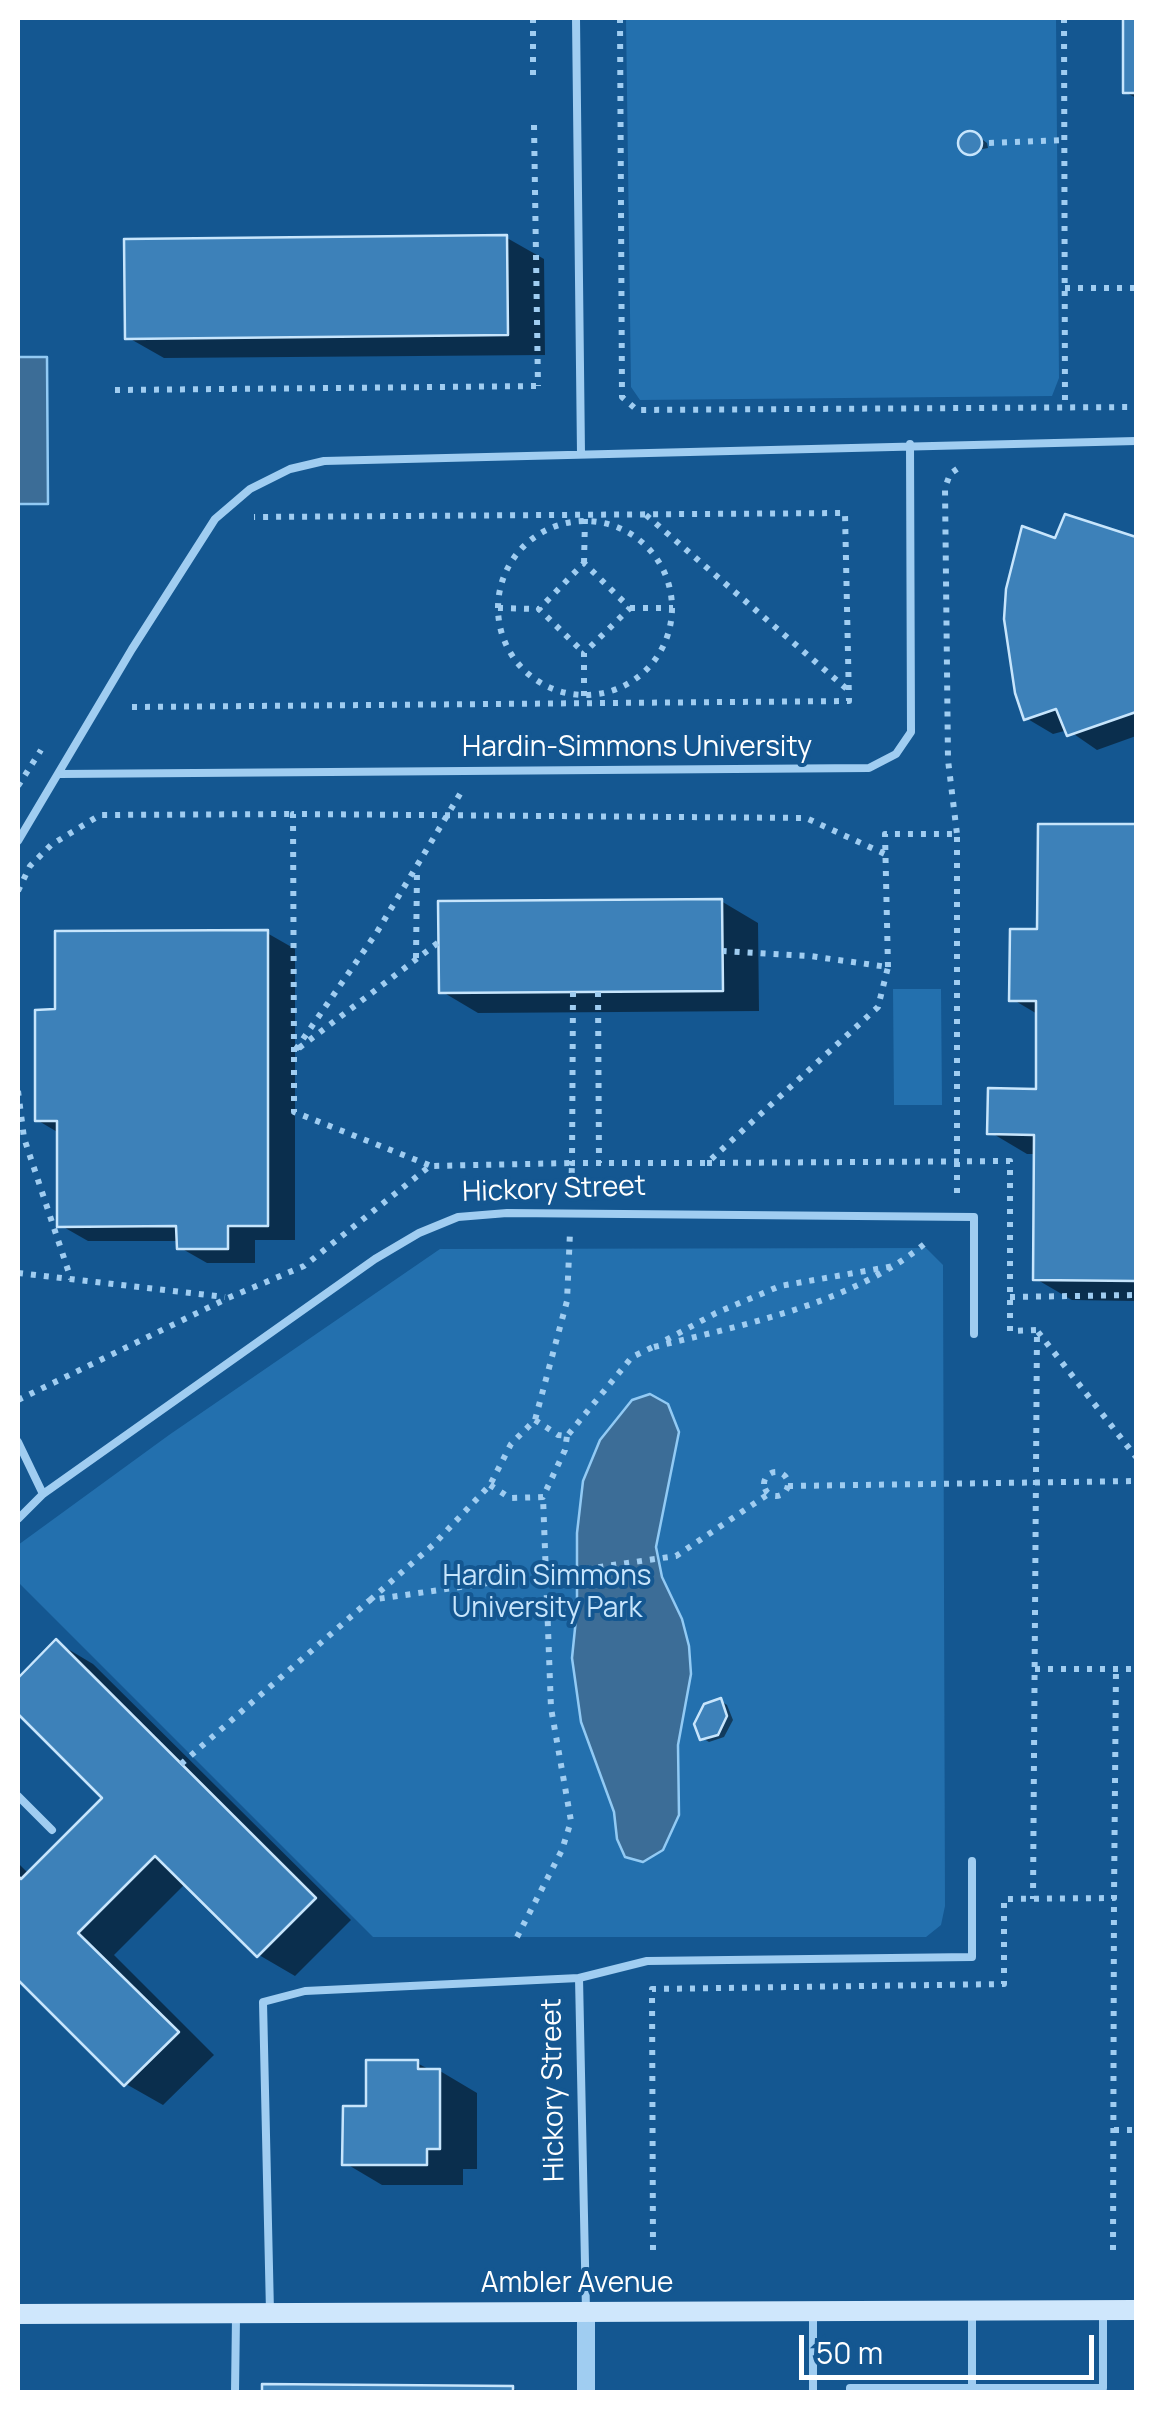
<!DOCTYPE html>
<html>
<head>
<meta charset="utf-8">
<style>
	body { margin:0 }
	#map { position:relative; width:1154px; height:2410px; overflow:hidden; background:#145791; font-family:Manrope,sans-serif }
	canvas { display:block }
	.frame { position:absolute; inset:0; border:20px solid #fff; pointer-events:none }
	.scale { position:absolute; left:799px; top:2335px; width:295px; height:45px; box-sizing:border-box; border:5px solid #fff; border-top:0; padding-left:12px; font-size:30px; line-height:35px; white-space:nowrap; color:#fff; -webkit-text-stroke:8px #145791; paint-order:stroke }
</style>
</head>
<body>
<div id="map">
<canvas width="1154" height="2410"></canvas>
<div class="frame"></div>
<div class="scale">50 m</div>
</div>
<script>
const ctx = document.querySelector('canvas').getContext('2d');
ctx.lineJoin = 'round';
function paint(path, color) { ctx.fillStyle = color; ctx.fill(path, 'evenodd'); }
function strokePath(path, color, width, dash) { ctx.strokeStyle = color; ctx.lineWidth = width; ctx.lineCap = dash ? 'butt' : 'round'; ctx.setLineDash(dash || []); ctx.stroke(path); }
function drawText(font, color, halo, rows, align = 'center') {
  ctx.font = font + ' Manrope,sans-serif'; ctx.lineWidth = 8; ctx.setLineDash([]); ctx.textBaseline = 'middle'; ctx.strokeStyle = halo; ctx.fillStyle = color; for (const [text, x, y, turn = 0] of rows) {
    ctx.save(); ctx.translate(x, y); ctx.rotate((+turn || 0) * Math.PI / 180); ctx.textAlign = isNaN(turn) ? turn : align; if (halo) ctx.strokeText(text, 0, 0); ctx.fillText(text, 0, 0); ctx.restore();
  }
}
const green = new Path2D(`
	M626 18H1056L1059 378 1052 396 640 400 631 387Z
	M893 989H941L942 1105H894Z
	M926 1248 943 1265 945 1906 941 1925 926 1937H373L18 1582V1545L169 1435 440 1249Z`);
const water = new Path2D(`
	M18 357H47L48 504H18Z
	M650 1394 668 1404 679 1432 656 1547 662 1577 682 1619 689 1646 691 1674 678 1745 679 1815 663 1850 643 1862 625 1857 617 1839 614 1812 581 1722 572 1658 577 1609V1533L583 1481 600 1440 632 1400Z`);
const shadow = new Path2D(`
	M1125 18H1136V98L1125 92Z
	M975 134 987 143 988 148 967 152 962 149V139L965 135Z
	M507 238 544 259 545 355 164 358 127 337Z
	M1066 517 1136 539V736L1097 750 1068 730 1053 734 1026 718 1057 542Z
	M1041 826 1136 827V1301L1072 1300 1036 1279 1037 1154H1027L990 1132 1038 1091 1039 1015 1012 999 1039 931Z
	M721 901 758 923 759 1011 478 1013 441 991Z
	M267 933 295 949V1240H255V1263H207L179 1247V1241H88L60 1225 59 1133 37 1120 57 1012Z
	M56 1642 93 1664 351 1920 295 1976 259 1955 186 1883 114 1955 214 2055 163 2105 126 2084 18 1977V1863L29 1874 105 1798 18 1711V1681Z
	M721 1701 727 1705 733 1720 724 1737 709 1742 702 1738Z
	M417 2063 432 2071H440L477 2093V2169H463V2185H382L345 2163 368 2109Z
	M265 2387 512 2388 520 2392H265Z`);
const building = new Path2D(`
	M1123 18H1136V93H1123Z
	M958 143a12 12 0 1 1 24 0a12 12 0 1 1-24 0Z
	M507 235 508 335 125 339 124 239Z
	M1065 514 1136 537V712L1067 736 1056 709 1024 720 1015 693 1004 619 1006 589 1022 526 1055 538Z
	M1038 824H1136V1281L1033 1280 1034 1135 987 1134 988 1088 1036 1089V1001H1009L1010 929H1037Z
	M722 899 723 991 439 993 438 901Z
	M268 930V1226H228V1249H177L176 1226 57 1227V1121H35V1010L55 1009V931Z
	M56 1639 316 1898 257 1957 155 1856 78 1933 179 2032 124 2086 18 1980V1876L21 1879 102 1798 18 1714V1678Z
	M721 1698 727 1716 718 1735 700 1740 694 1724 704 1704Z
	M366 2060H418V2069H440V2149H427V2165H342L343 2106H366Z
	M262 2384 513 2386V2392H262Z`);
const path = new Path2D(`
	M533 18V75
	M620 18 622 397 637 410 1136 407
	M1064 18 1065 408
	M534 125 538 386
	M989 143 1064 140
	M1065 288H1136
	M115 390 544 386
	M957 469 950 474 945 488 948 760 957 834
	M646 515 848 690
	M498 608a87 87 0 1 1 174 0a87 87 0 1 1-174 0Z
	M584 563 585 519
	M498 608 539 609
	M630 608H673
	M584 696V653L630 608 584 563 539 609 584 653
	M132 707 849 701 845 513 254 517
	M18 786 41 750
	M18 891 30 866 51 845 100 815 293 814
	M416 958 417 871
	M888 967 885 834H957V1197
	M573 992 572 1163H707L878 1007 888 967 810 956 723 951
	M598 992 599 1163
	M299 1048 439 942
	M294 1052 293 814 806 818 885 854
	M18 1091 24 1138 71 1279
	M707 1163 1010 1161V1331L1037 1330 1033 1899
	M429 1165 294 1112V1052L377 932 460 794
	M18 1273 225 1297
	M1010 1297 1136 1295
	M1038 1332 1136 1457
	M666 1340 716 1313 780 1286 894 1266
	M654 1347C746 1324 855 1303 928 1241
	M18 1400 228 1298 304 1266 430 1166 572 1163 571 1195
	M535 1420 558 1435 567 1436 632 1357 655 1346
	M764 1484a12 12 0 1 1 24 0a12 12 0 1 1-24 0Z
	M490 1485 510 1498 543 1497 565 1450 567 1436
	M788 1486 1136 1481
	M370 1600 434 1544 490 1485 511 1444 535 1420 567 1301 570 1232
	M1035 1669H1136
	M181 1764 370 1600 676 1556 770 1493
	M517 1937 562 1850 571 1821 551 1708 543 1497
	M1114 2130H1136
	M653 2250 652 1989 1004 1984V1899L1114 1898 1116 1669
	M1113 2250 1114 1898`);
const service = new Path2D(`
	M576 18 581 454
	M60 774 869 768 896 754 911 732 910 444
	M18 841 132 649 215 519 250 489 290 469 324 461 1136 441
	M18 1442 43 1494
	M18 1519 43 1494 375 1259 419 1233 458 1217 507 1213 974 1217V1334
	M18 1796 52 1830
	M586 2311 579 1978 647 1961 972 1957V1861
	M270 2312 263 2002 305 1991 579 1978
	M813 2312V2392
	M972 2312V2388
	M1103 2312V2388
	M235 2392 236 2317
	M850 2392V2388H1103`);
const tertiary = new Path2D(`
	M586 2311V2392`);
const secondary = new Path2D(`
	M18 2314 1136 2310`);
const streetNames = [
	["Hardin-Simmons University",637,748],
	["Hickory Street",554,1190,-2],
	["Hickory Street",554,2090,-91],
	["Ambler Avenue",577,2284]
];
const parkNames = [
	["Hardin Simmons",547,1577],
	["University Park",547,1609]
];
paint(green, '#2370ae');
paint(water, '#3c6d97');
strokePath(water, '#92caf4', 2.5);
paint(shadow, '#0007');
paint(building, '#3d81b9');
strokePath(building, '#c7e5fc', 2.5);
strokePath(path, '#a0cdf1', 6, [5, 8]);
strokePath(service, '#a0cdf1', 8);
strokePath(tertiary, '#a0cdf1', 18);
strokePath(secondary, '#cfe7fc', 20);
drawText('28px', '#fff', '#145791', streetNames);
drawText('28px', '#c7e5fc', '#145791', parkNames);
</script>
</body>
</html>
